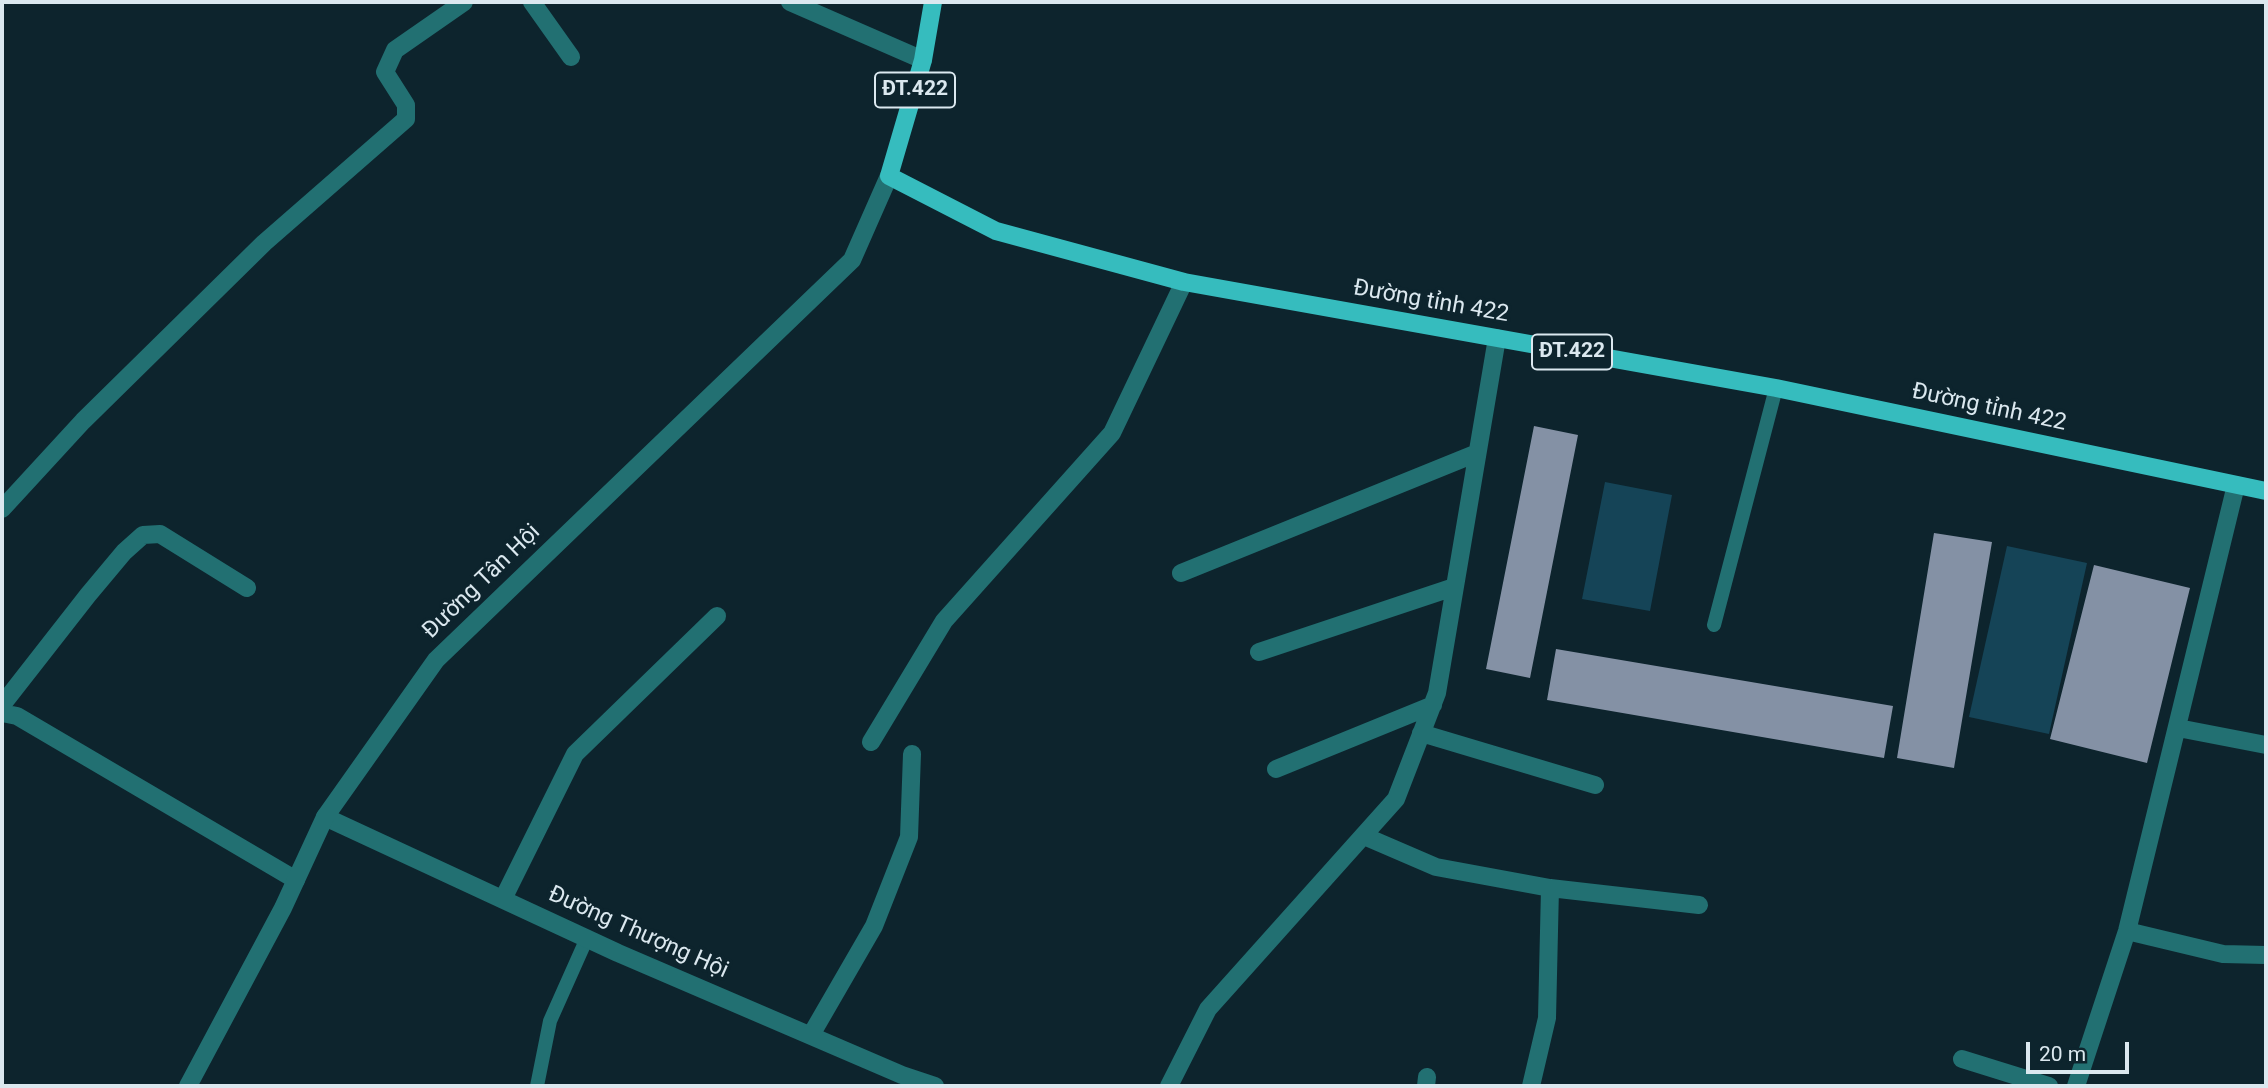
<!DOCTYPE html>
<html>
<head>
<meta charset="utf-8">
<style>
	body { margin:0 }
	#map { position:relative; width:2268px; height:1088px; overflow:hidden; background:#0d242d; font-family:Roboto,sans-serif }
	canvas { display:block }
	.frame { position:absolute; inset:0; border:4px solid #dbe8ef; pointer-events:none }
	.scale { position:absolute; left:2026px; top:1042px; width:103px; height:32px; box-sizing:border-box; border:4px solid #dbe8ef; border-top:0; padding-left:9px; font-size:21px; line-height:24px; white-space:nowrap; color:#dbe8ef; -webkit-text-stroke:5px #0d242d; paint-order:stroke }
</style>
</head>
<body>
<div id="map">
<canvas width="2268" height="1088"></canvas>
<div class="frame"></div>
<div class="scale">20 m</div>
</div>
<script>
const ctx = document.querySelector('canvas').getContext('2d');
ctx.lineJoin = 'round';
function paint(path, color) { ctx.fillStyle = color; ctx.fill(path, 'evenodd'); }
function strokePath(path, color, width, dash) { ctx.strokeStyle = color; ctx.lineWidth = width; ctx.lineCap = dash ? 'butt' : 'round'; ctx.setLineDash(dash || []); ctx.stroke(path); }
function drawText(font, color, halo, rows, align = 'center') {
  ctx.font = font + ' Roboto,sans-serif'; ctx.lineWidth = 7; ctx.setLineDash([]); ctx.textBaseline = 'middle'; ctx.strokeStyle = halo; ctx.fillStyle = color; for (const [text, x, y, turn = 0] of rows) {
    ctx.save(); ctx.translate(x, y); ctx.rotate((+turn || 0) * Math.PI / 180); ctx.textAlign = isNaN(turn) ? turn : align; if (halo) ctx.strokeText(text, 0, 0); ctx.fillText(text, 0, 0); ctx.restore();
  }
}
const green = new Path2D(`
	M1605 482 1672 495 1650 611 1582 599Z
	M2007 546 2087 563 2049 734 1969 717Z`);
const building = new Path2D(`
	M1534 426 1578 435 1530 678 1486 669Z
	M1934 533 1992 542 1954 768 1897 758Z
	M2094 565 2190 588 2147 763 2050 739Z
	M1556 649 1893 706 1884 758 1547 700Z`);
const service = new Path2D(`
	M1714 625 1776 388
	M537 1086 550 1021 587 938`);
const minor = new Path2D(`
	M532 2 571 57
	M2 509 83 421 264 243 406 119V105L385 72 395 50 464 2
	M1181 573 1477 453
	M1259 652 1454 587
	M2 705 88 595 124 552 143 535 160 534 247 588
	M2 713 17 716 296 880
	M2178 728 2266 745
	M1421 733 1595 785
	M871 742 944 621 1112 433 1184 282
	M1276 769 1433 705
	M325 817 618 953 902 1075 935 1086
	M1364 836 1436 867 1550 888 1699 905
	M503 899 575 754 717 616
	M2127 931 2223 954 2266 955
	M811 1035 874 926 909 837 912 754
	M1962 1059 2049 1086
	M1169 1086 1208 1009 1396 799 1437 693 1497 338
	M1426 1086 1427 1077
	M1531 1086 1547 1018 1550 888
	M2076 1086 2127 931 2236 485`);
const tertiary = new Path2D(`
	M790 2 923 60
	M188 1086 283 908 325 817 436 660 852 260 889 176`);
const primary = new Path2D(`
	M933 2 923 60 889 176 996 231 1184 282 1776 388 2266 491`);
const shields = [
	[915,90,80],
	[1572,352,80]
];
const shieldNames = [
	["ĐT.422",915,90],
	["ĐT.422",1572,352]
];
const streetNames = [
	["Đường tỉnh 422",1431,302,10],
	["Đường tỉnh 422",1989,408,12],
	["Đường Tân Hội",482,582,-44],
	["Đường Thượng Hội",638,933,24]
];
paint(green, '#154457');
paint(building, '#8491a5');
strokePath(service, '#227072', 14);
strokePath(minor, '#227072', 18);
strokePath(tertiary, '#227072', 18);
strokePath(primary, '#36bcbe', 18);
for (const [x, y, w] of shields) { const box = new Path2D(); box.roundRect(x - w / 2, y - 17.5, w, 35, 5); ctx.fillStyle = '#0d242d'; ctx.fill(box); strokePath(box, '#dbe8ef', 2); }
drawText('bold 21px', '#dbe8ef', null, shieldNames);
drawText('23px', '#dbe8ef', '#0d242d', streetNames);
</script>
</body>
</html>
